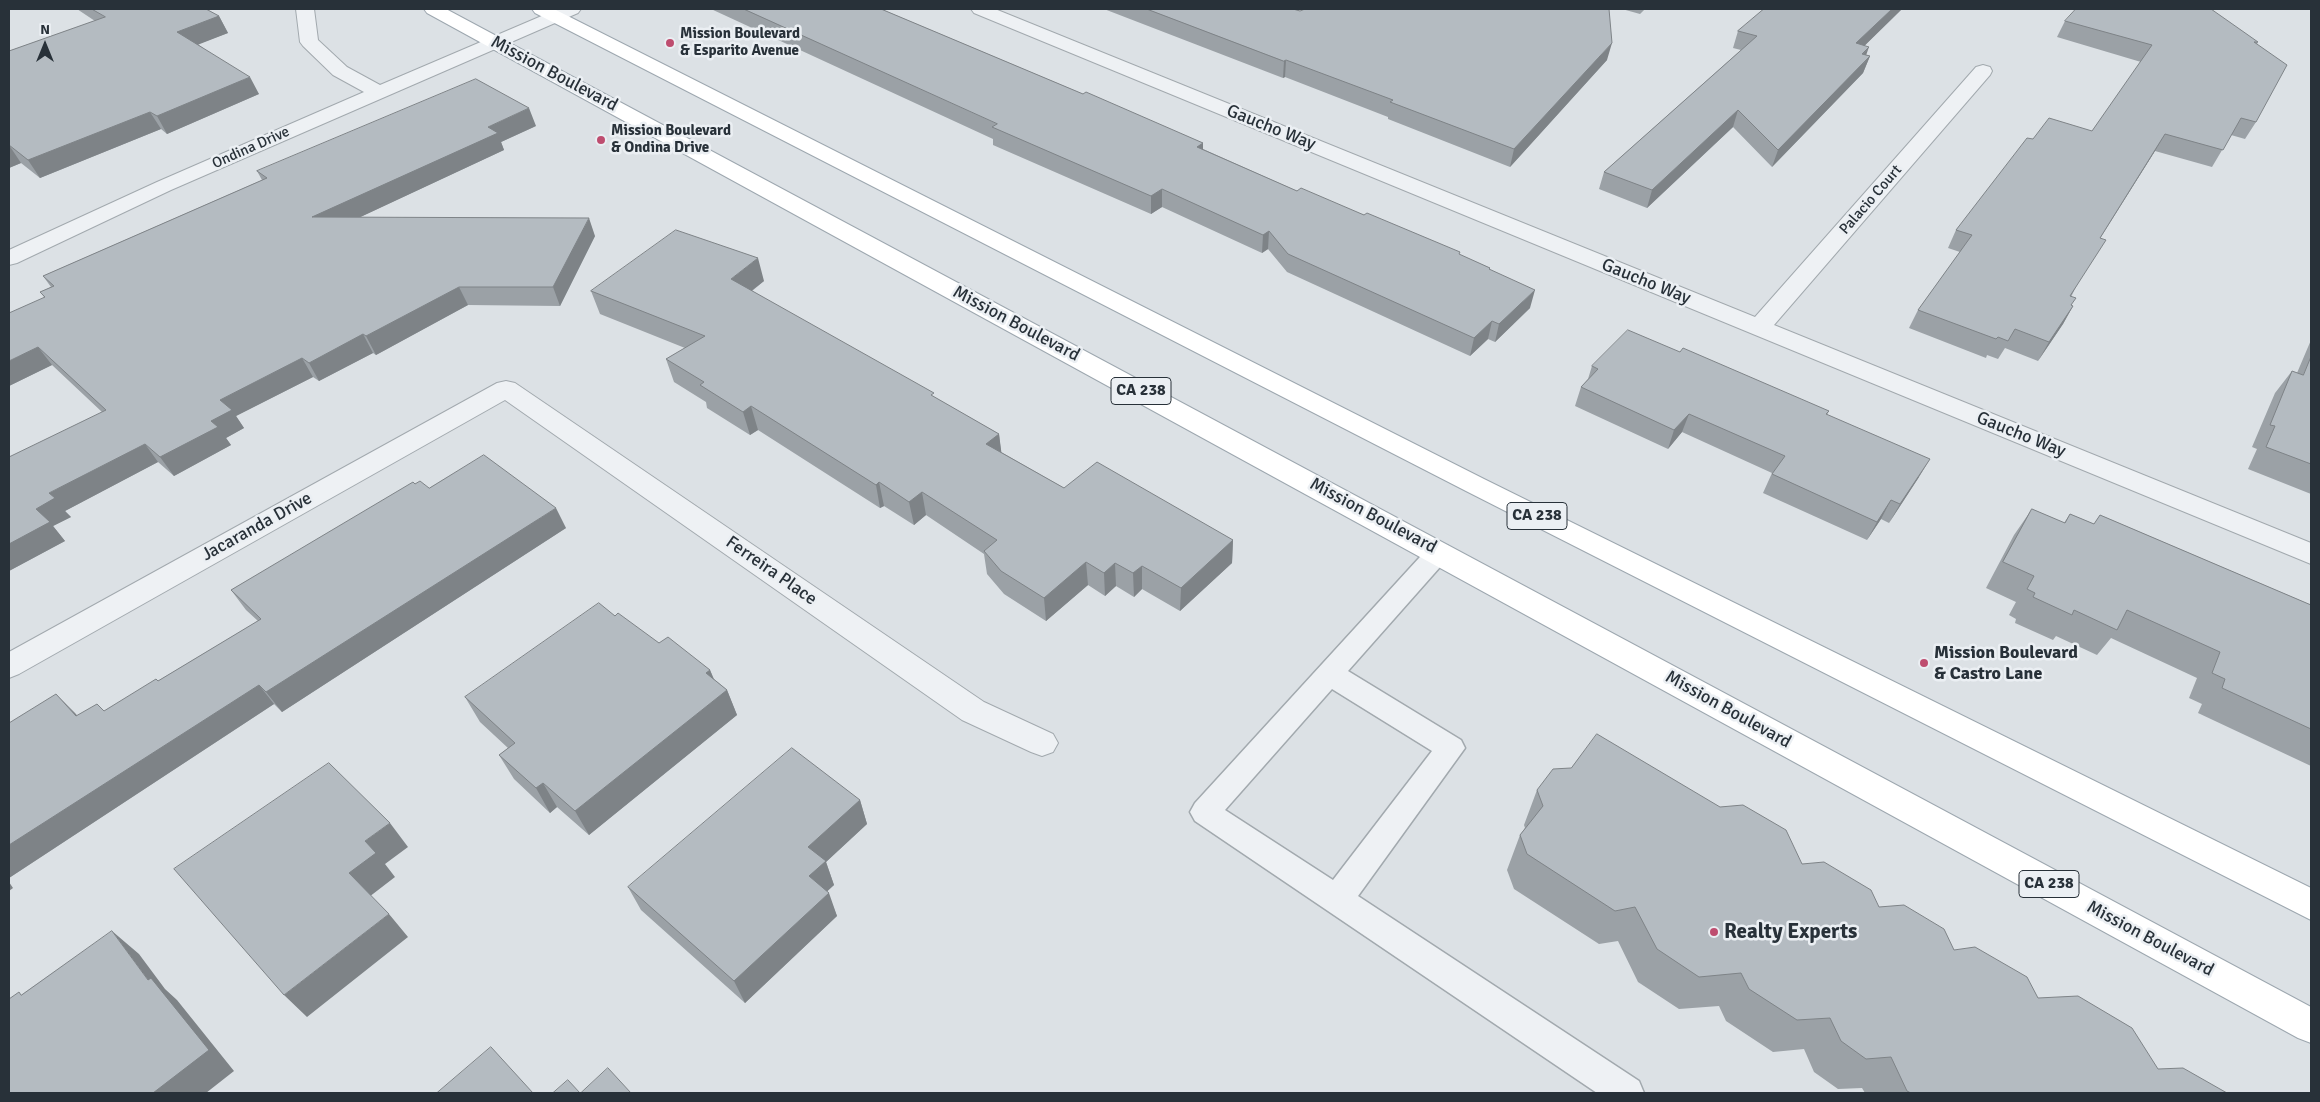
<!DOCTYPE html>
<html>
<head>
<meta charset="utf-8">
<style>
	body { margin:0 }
	#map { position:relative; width:2320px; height:1102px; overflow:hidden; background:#dce1e5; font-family:Signika,sans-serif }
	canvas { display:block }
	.frame { position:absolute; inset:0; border:10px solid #283139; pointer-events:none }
	.north { position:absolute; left:20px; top:20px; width:50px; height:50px; -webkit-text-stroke:4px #ebeff3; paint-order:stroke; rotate:0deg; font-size:14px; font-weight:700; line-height:20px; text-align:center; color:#283139 }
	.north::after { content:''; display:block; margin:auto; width:18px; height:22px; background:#283139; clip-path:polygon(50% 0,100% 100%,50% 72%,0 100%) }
</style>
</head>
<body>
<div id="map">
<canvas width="2320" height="1102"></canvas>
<div class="frame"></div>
<div class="north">N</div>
</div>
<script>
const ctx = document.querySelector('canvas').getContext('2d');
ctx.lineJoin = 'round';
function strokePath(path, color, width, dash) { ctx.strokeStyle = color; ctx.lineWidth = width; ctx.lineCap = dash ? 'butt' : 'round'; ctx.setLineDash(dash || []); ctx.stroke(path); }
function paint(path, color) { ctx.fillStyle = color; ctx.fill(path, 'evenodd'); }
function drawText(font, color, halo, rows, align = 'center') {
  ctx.font = font + ' Signika,sans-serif'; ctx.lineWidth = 5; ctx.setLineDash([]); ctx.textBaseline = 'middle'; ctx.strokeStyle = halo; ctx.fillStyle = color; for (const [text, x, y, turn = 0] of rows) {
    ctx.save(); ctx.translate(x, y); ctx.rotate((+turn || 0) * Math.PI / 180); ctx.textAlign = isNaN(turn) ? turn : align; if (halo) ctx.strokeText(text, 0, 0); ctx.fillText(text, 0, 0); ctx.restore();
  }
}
const service = new Path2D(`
	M1439 543 1448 546 1452 552 1448 558 1348 671 1461 740 1465 748 1358 896 1639 1081 1644 1093H1597L1195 821 1190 812 1195 803 1430 546ZM1332 689 1432 751 1333 880 1225 810Z`);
const minor = new Path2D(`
	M296 9H314L318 40 347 67 380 85 558 9H581L578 13 171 190 17 263 9 265V250L157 182 364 92 333 75 303 46 300 42Z
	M971 9H995L1755 317 1976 67 1983 65 1990 67 1992 71 1990 75 1774 325 2311 543V564L974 13Z
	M506 381 515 383 984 702 1053 734 1058 743 1053 752 1042 756 1031 752 962 720 505 400 19 674 9 678V652L497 383Z`);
const primary = new Path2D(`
	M424 9H446L2311 1007V1043L2298 1038 427 13Z
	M532 9H554L1484 479 2311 888V920L1466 491 535 13Z`);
const wall = new Path2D(`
	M77 9H206L219 16 228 33 198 44 259 94 167 134 161 129 40 178 21 163 9 168V51L95 21Z
	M711 9H881L1083 94 1203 143V149L1297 191 1364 215 1460 255 1490 268V270L1530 308 1495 342 1488 339 1470 356 1287 272 1268 249 1262 253 1162 207 1151 214 993 145V139Z
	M1104 9H1293L1300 11 1607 60 1510 167 1388 119V117L1285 77 1283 78Z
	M1622 9H1645L1640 14Z
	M1764 9H1902L1865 45 1866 55 1870 56 1863 73 1772 167 1733 127 1647 208 1599 189 1604 172 1741 50 1733 48 1738 31Z
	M2065 21 2258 42 2257 44 2256 122 2245 139 2231 135 2212 167 2155 151 2100 238 2071 297 2072 306H2073L2063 324 2038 361 2005 348 1998 359 1987 355 1986 358 1909 328 1918 310 1960 252 1948 248 1956 230 2033 139 2092 131 2141 62 2057 37Z
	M536 126 501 142 504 150 360 217 595 236 560 306 468 305 376 355 373 353 319 381 313 377 236 416 244 428 226 438 231 445 174 476 158 462 65 511 71 517 53 526 65 541 9 571 102 412 52 365 9 386 44 297 40 292 51 287 43 276 262 180 257 171Z
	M764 281 752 291 934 397 999 434 1001 452 1064 488 1233 540 1232 563 1180 611 1142 589 1134 597 1116 586 1105 596 1088 585 1046 621 1004 594 987 574 984 554 926 515 914 525 884 506 880 508 758 430 750 435 707 408 706 402 674 382 666 359 685 348 600 314 591 291Z
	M2311 340V494L2248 469 2257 449 2252 447 2275 393 2292 371 2297 373Z
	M1680 352 1829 411 1827 415 1919 477 1889 523 1881 519 1867 540 1763 493 1772 473 1682 432 1668 449 1575 406 1581 387 1588 379 1592 366Z
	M415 484 566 528 282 712 274 704 9 878V723L77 716 104 711 158 681 258 621 246 610 231 590Z
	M2032 509 2064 523 2070 514 2094 524 2100 515 2311 605V766L2198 713 2202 704 2189 698 2197 678 2111 638 2097 655 2056 636 2053 640 2015 623 2016 619 2009 615 2016 602 1986 588 2014 535Z
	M615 616 659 643 710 670 714 679 727 690 737 715 589 835 557 807 550 813 514 779 499 755 508 748 480 722 465 697Z
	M1537 790 1802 864 2038 998 2158 1069 2227 1093H1865L1862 1088 1838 1089 1814 1072 1804 1049 1773 1052 1726 1021 1719 1006 1679 1009 1638 982 1618 941 1599 944 1514 889 1507 870 1520 835 1525 828 1524 825Z
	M860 800 867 824 826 862 834 885 827 891 837 916 745 1003 641 910 628 887Z`);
const shadedWall = new Path2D(`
	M1892 9H1902L1850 60 1856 43Z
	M219 16 228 33 187 49 177 32Z
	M1612 43 1607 60 1510 167 1514 149Z
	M1869 47 1863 64 1870 56 1863 73 1772 167 1778 150Z
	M1286 60 1285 77 1283 78 1284 61Z
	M250 77 259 94 167 134 157 116Z
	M529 108 536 126 501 142 504 150 322 235 312 217 488 127Z
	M1738 110 1733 127 1647 208 1652 190Z
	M150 112 161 129 40 178 28 160Z
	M2165 134 2155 151 2089 256 2100 238Z
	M1203 143V160L1197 147Z
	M9 145 21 163 9 168Z
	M1162 189V207L1151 214V196Z
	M589 218 595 236 560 306 553 287Z
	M1269 231 1268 249 1262 253 1263 235Z
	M758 258 764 281 737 302 731 279Z
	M459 287 468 305 376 355 366 336Z
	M1535 290 1530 308 1495 342 1499 324Z
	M2073 306 2063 324 2038 361 2049 342Z
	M1492 321 1488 339 1470 356 1474 338Z
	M363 334 373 353 319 381 309 363Z
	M38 347 52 365 9 386V361Z
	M302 358 313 377 236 416 244 428 226 438 231 445 174 476 160 457 211 421 220 400Z
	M751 406 758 430 750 435 743 412Z
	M1689 414 1682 432 1668 449 1674 430Z
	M999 434 1002 457 986 444Z
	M145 444 158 462 65 511 71 517 53 526 65 541 9 571V544L49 493Z
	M1930 459 1919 477 1889 523 1900 504Z
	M879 482 884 506 880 508 876 485Z
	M922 492 926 515 914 525 909 502Z
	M1891 500 1881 519 1867 540 1877 522Z
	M556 508 566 528 282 712 266 692Z
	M1233 540 1232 563 1180 611 1181 588Z
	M1086 562 1088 585 1046 621 1044 598Z
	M1115 563 1116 586 1105 596 1104 573Z
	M1142 566V589L1134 597 1133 573Z
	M710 670 720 695 706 673Z
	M259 685 274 704 9 878V845Z
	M727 690 737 715 589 835 575 811Z
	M56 694 75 713 95 736 76 716Z
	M543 783 557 807 550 813 536 788Z
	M860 800 867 824 826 862 834 885 818 900 809 876 808 847Z
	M390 823 408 847 385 864 395 877 369 897 349 873 365 841Z
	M9 882 13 888 9 891Z
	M829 893 837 916 745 1003 734 981Z
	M389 914 408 937 307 1017 284 995Z
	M112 931 139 954 165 989 177 1000 234 1071 206 1093H153L148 980Z`);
const building = new Path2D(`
	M92 9H206L219 16 177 32 250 77 157 116 150 112 28 160 9 145V51L105 17Z
	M744 9H881L1083 94 1086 92 1203 143 1197 147 1297 191 1301 188 1364 215 1367 213 1460 252 1459 254 1490 268 1489 269 1535 290 1499 324 1492 321 1474 338 1288 254 1269 231 1263 235 1162 189 1151 196 992 127 997 124Z
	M1147 9H1293L1300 11 1305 9H1609L1612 43 1514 149 1390 102 1393 100 1286 60 1284 61Z
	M1764 9H1892L1856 43 1869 47 1862 54 1870 56 1778 150 1738 110 1652 190 1604 172 1757 36 1738 31Z
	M2076 9H2211L2258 42H2254L2287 65 2256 122 2241 118 2223 150 2165 134 2100 238 2106 240 2070 296 2076 298 2071 305 2073 306 2049 342 2015 329 2008 341 1998 337 1996 339 1918 310 1972 235 1956 230 2027 138 2033 139 2049 118 2092 131 2152 45 2065 21Z
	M476 79 529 108 488 127 498 133 312 217 589 218 553 287H459L366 336 363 334 309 363 302 358 220 400 232 410 211 421 218 427 160 457 145 444 49 493 55 498 36 509 50 522 9 544V457L106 410 38 347 9 361V313L45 297 40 292 54 286 43 276 267 178 257 171Z
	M676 230 758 258 731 279 934 393 931 395 999 434 986 444 1064 488 1097 462 1233 540 1181 588 1142 566 1133 573 1115 563 1104 573 1086 562 1044 598 1001 571 984 551 997 540 922 492 909 502 879 482 876 485 751 406 743 412 700 385 704 382 666 359 705 336 591 291Z
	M1628 330 1680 352 1683 348 1829 411 1826 414 1930 459 1900 504 1891 500 1877 522 1772 474 1785 456 1689 414 1674 430 1581 387 1598 369 1592 366Z
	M2311 357V464L2266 447 2275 426 2270 425 2292 371 2303 375Z
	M484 455 556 508 266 692 259 685 9 845V723L56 694 76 716 97 704 104 711 156 679 158 681 261 619 231 590 413 482 415 484 420 481 429 488Z
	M2032 509 2065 523 2070 514 2094 524 2100 515 2311 605V729L2222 688 2225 679 2212 673 2220 652 2127 610 2117 630 2074 610 2072 615 2033 597 2035 593 2027 589 2034 576 2003 562Z
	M599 603 615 616 618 613 659 643 668 637 710 670 706 673 727 690 575 811 543 783 536 788 499 755 515 743 465 697Z
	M1597 734 1720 807 1743 805 1786 830 1802 864 1824 862 1871 890 1879 907 1904 905 1944 929 1954 950 1975 947 2027 977 2038 998 2078 996 2132 1028 2158 1069 2183 1068 2227 1093H1911L1907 1091 1891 1057 1866 1059 1841 1041 1830 1018 1797 1020 1749 989 1741 973 1699 977 1657 949 1635 907 1615 911 1527 854 1520 835 1543 806 1537 790 1553 769 1571 768Z
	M792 748 860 800 808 847 826 861 809 876 829 893 734 981 628 887Z
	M329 763 390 823 365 841 376 853 349 873 389 914 284 995 174 869Z
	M112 931 148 980 151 978 209 1050 153 1093H9V999L19 992 21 995Z
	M491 1047 533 1093H437Z
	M608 1068 631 1093H581Z
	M568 1080 580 1093H553Z`);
const markers = [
	[670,43,5,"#be4d6f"],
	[601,140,5,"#be4d6f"],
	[1924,663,5,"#be4d6f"],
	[1714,932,5,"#be4d6f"]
];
const farPoinames = [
	["Mission Boulevard",680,34],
	["& Esparito Avenue",680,51],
	["Mission Boulevard",611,131],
	["& Ondina Drive",611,148]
];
const farStreetnames = [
	["Ondina Drive",251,148,-24],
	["Palacio Court",1871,200,-49]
];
const shields = [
	[1141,391,60],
	[1537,516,60],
	[2049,884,60]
];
const shieldNames = [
	["CA 238",1141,391],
	["CA 238",1537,516],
	["CA 238",2049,884]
];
const streetNames = [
	["Mission Boulevard",554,74,28],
	["Gaucho Way",1271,128,22],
	["Gaucho Way",1646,282,22],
	["Mission Boulevard",1016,324,28],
	["Gaucho Way",2021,435,22],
	["Mission Boulevard",1373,516,28],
	["Jacaranda Drive",257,527,-29],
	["Ferreira Place",771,571,35],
	["Mission Boulevard",1728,710,29],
	["Mission Boulevard",2150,939,28]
];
const poiNames = [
	["Mission Boulevard",1934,653],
	["& Castro Lane",1934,674]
];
const nearPoinames = [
	["Realty Experts",1724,932]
];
strokePath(service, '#a2a9ae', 3);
strokePath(minor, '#a2a9ae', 2);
strokePath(primary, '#9da7af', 2);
paint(service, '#eef1f4');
paint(minor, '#eef1f4');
paint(primary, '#fff');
paint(wall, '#9ba1a6');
paint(shadedWall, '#7e8387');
paint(building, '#b4bbc1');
strokePath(building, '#7e8387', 1);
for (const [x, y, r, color] of markers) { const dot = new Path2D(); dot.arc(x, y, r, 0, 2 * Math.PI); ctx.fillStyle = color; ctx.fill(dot); strokePath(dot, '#ebeff3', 2); }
drawText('bold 15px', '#283139', '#ebeff3', farPoinames, 'left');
drawText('15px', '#283139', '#ebeff3', farStreetnames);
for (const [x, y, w] of shields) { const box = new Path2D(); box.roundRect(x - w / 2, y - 13.5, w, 27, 4); ctx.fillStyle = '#ebeff3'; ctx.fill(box); strokePath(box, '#283139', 1); }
drawText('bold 16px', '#283139', null, shieldNames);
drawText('18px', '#283139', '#ebeff3', streetNames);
drawText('bold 18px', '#283139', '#ebeff3', poiNames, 'left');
drawText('bold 21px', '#283139', '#ebeff3', nearPoinames, 'left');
</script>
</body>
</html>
